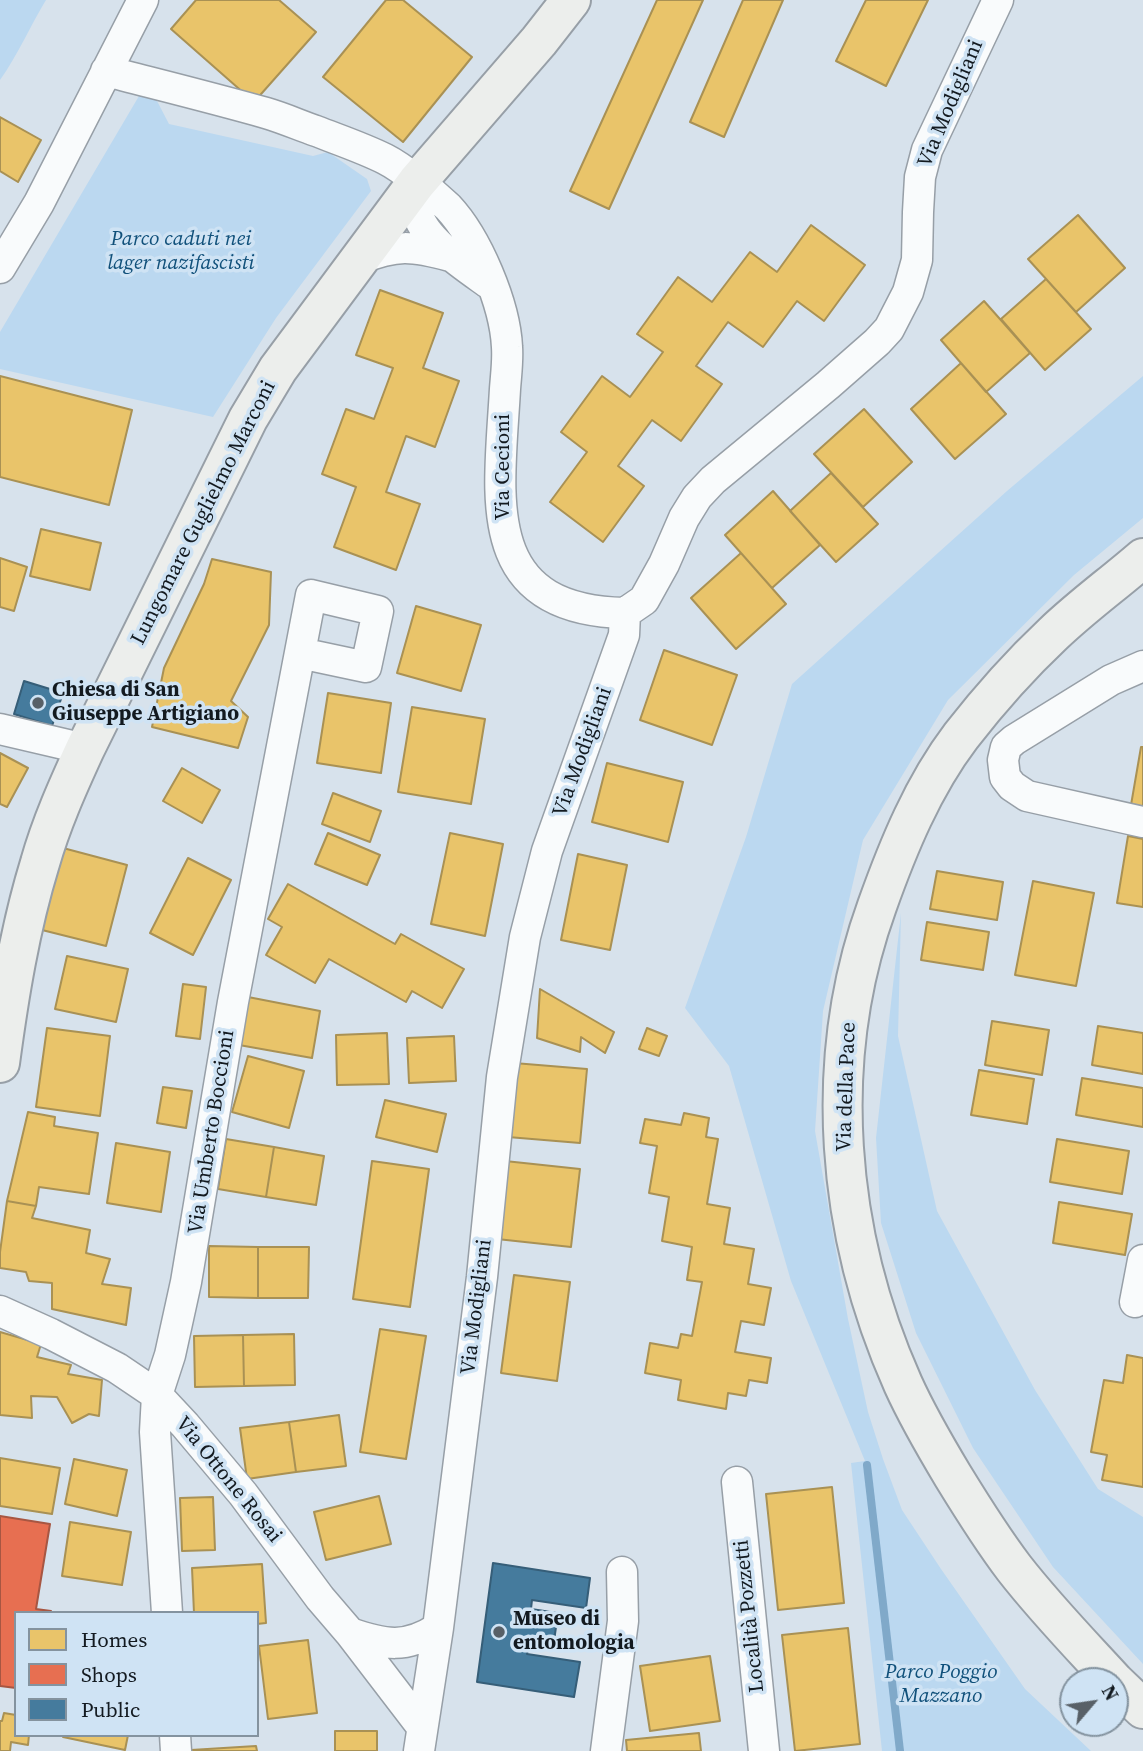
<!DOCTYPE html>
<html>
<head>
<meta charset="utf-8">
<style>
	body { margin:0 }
	#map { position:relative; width:1143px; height:1751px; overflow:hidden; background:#d7e2ec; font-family:"Source Serif 4",serif }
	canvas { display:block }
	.legend { position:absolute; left:14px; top:1611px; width:245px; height:126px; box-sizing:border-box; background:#cfe3f4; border:2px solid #84939f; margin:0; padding:9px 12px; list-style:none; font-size:21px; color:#131a20 }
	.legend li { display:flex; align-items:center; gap:14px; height:35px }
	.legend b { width:35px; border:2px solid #84939f }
	.north { position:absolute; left:1059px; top:1667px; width:70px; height:70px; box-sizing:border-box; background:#cfe3f4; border:2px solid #84939f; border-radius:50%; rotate:61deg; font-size:19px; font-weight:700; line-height:28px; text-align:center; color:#131a20 }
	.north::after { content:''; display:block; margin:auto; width:24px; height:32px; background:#586067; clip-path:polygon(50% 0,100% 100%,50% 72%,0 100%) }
</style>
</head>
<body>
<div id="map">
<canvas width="1143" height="1751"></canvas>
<ul class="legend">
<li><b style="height:19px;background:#e9c46a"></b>Homes</li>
<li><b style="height:19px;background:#e76f51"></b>Shops</li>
<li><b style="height:19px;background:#457b9d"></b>Public</li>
</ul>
<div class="north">N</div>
</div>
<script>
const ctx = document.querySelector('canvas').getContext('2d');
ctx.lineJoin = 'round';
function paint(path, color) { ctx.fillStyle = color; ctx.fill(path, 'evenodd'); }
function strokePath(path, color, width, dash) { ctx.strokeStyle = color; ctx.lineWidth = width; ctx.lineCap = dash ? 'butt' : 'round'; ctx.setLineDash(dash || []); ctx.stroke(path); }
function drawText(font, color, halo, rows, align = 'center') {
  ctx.font = font + ' "Source Serif 4",serif'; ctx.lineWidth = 7; ctx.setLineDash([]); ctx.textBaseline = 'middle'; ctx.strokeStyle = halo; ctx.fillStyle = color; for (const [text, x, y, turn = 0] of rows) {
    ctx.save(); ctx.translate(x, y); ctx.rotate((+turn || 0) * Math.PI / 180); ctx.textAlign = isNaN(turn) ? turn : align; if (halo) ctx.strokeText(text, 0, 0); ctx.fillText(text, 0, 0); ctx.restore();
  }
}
const green = new Path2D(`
	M0 0H46C30 26 18 55 0 80Z
	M139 96 156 99 169 124 313 156 328 152 367 179 371 191 276 318 213 417 0 369V332Z
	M1143 376V518L1074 575 948 700 863 840 823 1011 815 1131 848 1319 868 1412 883 1459 902 1510 941 1569 1025 1689 1091 1751H882L851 1463 865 1461 791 1281 729 1066 685 1008 746 837 792 684 1007 491Z
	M901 913 898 1036 937 1211 1035 1390 1098 1489 1143 1517V1664L1053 1567 973 1448 916 1333 881 1223 876 1138Z`);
const homes = new Path2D(`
	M196 0H279L316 32 254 102 171 29Z
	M386 0H403L472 57 403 142 323 77Z
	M657 0H703L609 209 570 191Z
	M743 0H783L724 137 690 122Z
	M866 0H928L886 86 836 61Z
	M0 117 41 140 18 182 0 171Z
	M1078 215 1125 268 1076 312 1028 259Z
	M811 225 865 265 824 321 797 301 763 347 728 322 696 366 722 384 681 441 652 420 618 466 644 486 603 542 550 502 587 452 561 432 602 376 630 397 663 352 637 334 678 277 712 302 750 252 777 272Z
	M1046 279 1091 329 1045 370 1001 319Z
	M380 290 443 313 423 368 459 381 435 447 406 436 386 492 420 504 396 570 334 547 356 487 322 474 346 409 374 419 393 368 356 355Z
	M984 301 1030 353 986 392 941 340Z
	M961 363 1006 414 955 459 911 409Z
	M0 376 132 410 109 505 0 477Z
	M864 409 912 462 863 507 814 454Z
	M831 473 878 524 836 562 790 511Z
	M773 491 820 545 772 588 725 535Z
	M41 529 101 543 90 590 30 576Z
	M741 553 786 604 736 649 691 598Z
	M0 558 27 567 14 611 0 607Z
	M212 559 271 572 269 625 231 701 248 717 238 748 152 727 164 668 204 584Z
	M416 606 481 625 461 691 397 673Z
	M664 650 737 675 712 745 640 720Z
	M328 693 391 703 381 773 317 763Z
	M412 707 485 719 471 804 398 792Z
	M1141 747H1143V807L1131 805Z
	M0 753 28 768 7 807 0 804Z
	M607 763 683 782 668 842 592 822Z
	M182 768 220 790 202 823 163 801Z
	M333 793 381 811 370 842 322 824Z
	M328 833 380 855 367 885 315 864Z
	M450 833 503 844 485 936 431 924Z
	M1128 836 1143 839V907L1117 903Z
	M63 848 127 865 106 946 42 930Z
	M578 854 627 865 610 950 561 940Z
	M188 858 231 880 193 955 150 933Z
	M937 871 1003 882 997 920 930 909Z
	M1033 881 1094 893 1076 986 1015 975Z
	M288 884 395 944 401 934 464 969 442 1008 412 991 406 1002 329 959 315 983 266 955 282 927 268 919Z
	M927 922 989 932 983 970 921 960Z
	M67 956 128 969 116 1022 55 1009Z
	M183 984 206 987 200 1039 176 1036Z
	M540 989 614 1032 605 1053 581 1037 580 1052 537 1038Z
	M248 997 320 1011 312 1058 239 1045Z
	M992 1021 1049 1030 1042 1075 985 1065Z
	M1098 1026 1143 1033V1074L1092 1065Z
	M47 1028 110 1036 100 1116 36 1107Z
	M647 1028 667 1036 659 1056 639 1049Z
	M387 1033 389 1084 337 1085 336 1035Z
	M454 1036 456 1081 409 1083 407 1038Z
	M248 1056 304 1071 289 1128 232 1112Z
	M514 1063 587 1069 580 1143 508 1137Z
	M979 1070 1034 1079 1027 1124 971 1115Z
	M1082 1078 1143 1088V1127L1076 1115Z
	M163 1087 192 1091 186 1128 157 1123Z
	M385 1100 446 1114 437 1152 376 1137Z
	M28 1112 55 1117 54 1126 98 1133 89 1194 39 1187 36 1206 7 1201Z
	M684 1113 709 1118 706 1137 718 1139 707 1204 730 1208 724 1244 754 1249 748 1284 771 1288 764 1325 741 1321 735 1352 771 1358 767 1383 749 1380 746 1396 728 1393 726 1409 678 1400 681 1380 645 1373 650 1343 678 1348 681 1334 692 1336 702 1282 687 1280 692 1247 662 1241 669 1197 649 1193 657 1146 640 1143 645 1119 681 1125Z
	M226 1139 274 1147 266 1197 218 1189Z
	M1057 1139 1129 1151 1122 1194 1050 1182Z
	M116 1143 170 1152 161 1212 107 1203Z
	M274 1147 324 1156 316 1205 266 1197Z
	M372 1161 429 1169 410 1307 353 1299Z
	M505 1161 580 1169 571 1247 497 1239Z
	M7 1201 36 1206 32 1218 90 1230 86 1253 110 1259 102 1284 131 1288 126 1325 52 1309V1283L29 1281 26 1272 0 1268V1252Z
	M1059 1202 1132 1214 1125 1255 1053 1243Z
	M209 1246 258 1247V1298L209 1297Z
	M258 1247H309L308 1298H258Z
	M514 1275 570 1282 557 1381 501 1373Z
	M380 1329 426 1336 406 1459 360 1452Z
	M0 1332 41 1344 37 1357 71 1365 68 1374 102 1380 99 1416 89 1414 72 1423 57 1397 31 1396 32 1418 0 1415Z
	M294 1334 295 1385 244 1386 243 1335Z
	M243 1335 244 1386 195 1387 194 1336Z
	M1127 1355 1143 1358V1487L1102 1480 1107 1455 1091 1452 1104 1380 1123 1383Z
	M339 1415 346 1466 296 1472 289 1422Z
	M289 1422 296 1472 247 1479 240 1428Z
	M0 1458 60 1468 52 1514 0 1506Z
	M74 1459 127 1470 117 1516 65 1504Z
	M832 1487 844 1603 778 1610 766 1494Z
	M379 1496 391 1544 326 1560 314 1512Z
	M213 1497 215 1550 182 1551 180 1498Z
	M70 1522 131 1532 122 1585 62 1576Z
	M262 1564 266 1623 257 1624V1613H194L192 1568Z
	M848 1628 860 1744 795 1751 782 1635Z
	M308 1640 317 1713 268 1719 259 1646Z
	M710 1656 720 1721 650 1731 640 1666Z
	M4 1713 16 1715V1735H29L28 1745 11 1742 10 1751H0V1721H2Z
	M335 1731H377V1751H335Z
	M699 1733 701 1751H627L626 1740Z
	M64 1735H128L125 1750 63 1737Z
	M256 1746 257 1751H191V1750Z`);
const shops = new Path2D(`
	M0 1516 50 1524 36 1609 51 1611V1613H16V1688L0 1686Z`);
const public = new Path2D(`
	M24 681 63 693 52 726 14 714Z
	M493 1563 590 1578 586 1608 532 1600 531 1609 558 1613 553 1648 529 1645 527 1654 580 1662 574 1697 477 1682Z`);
const stream = new Path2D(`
	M867 1465 900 1751`);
const street = new Path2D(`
	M106 71C160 85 213 98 266 113 283 118 299 125 316 131 339 140 363 148 385 159 403 168 433 193 448 207 477 238 505 304 507 347 508 361 506 375 505 389 499 497 477 610 625 613
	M417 182C417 191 415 202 417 210 421 239 469 269 491 285
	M360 259C397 244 412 246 450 256
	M0 268 39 203 143 0
	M1143 666 1111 680 1014 740 1006 747 1003 760 1005 777 1012 786 1027 796 1143 822
	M0 729 85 749
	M1135 1302 1143 1260
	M0 1311 51 1334 117 1368 157 1395 185 1425 243 1494 320 1598 350 1633 422 1727
	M737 1482 764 1751
	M167 1613 155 1432 157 1395 170 1355 186 1282 233 1002 311 595 378 611 366 667 300 653
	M350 1633C385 1645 406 1649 438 1628
	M175 1735 176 1751
	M419 1751 438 1628 482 1277 502 1077 525 937 547 851 624 635 625 613 644 600 664 564 684 518 697 497 713 480 828 385 877 342 889 329 908 292 917 260 918 212 920 177 927 150 998 0
	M606 1751 623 1621 622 1572`);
const secondary = new Path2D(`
	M0 1063C9 996 20 928 40 863 51 824 68 786 85 749L248 419 278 369 417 182 539 41 571 0
	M1114 1681C1080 1644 1045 1608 1014 1568 992 1539 972 1507 953 1476 935 1446 917 1415 903 1384 836 1234 821 1061 877 906 898 847 923 786 961 736 989 700 1020 665 1053 634 1081 607 1113 584 1143 558
	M1115 1682 1143 1709`);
const markers = [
	[38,703,7,"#586067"],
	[499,1632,7,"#586067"]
];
const streetNames = [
	["Via Modigliani",951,104,-67],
	["Via Cecioni",504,467,-90],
	["Lungomare Guglielmo Marconi",204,513,-63],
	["Via Modigliani",583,752,-70],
	["Via della Pace",847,1087,-88],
	["Via Umberto Boccioni",212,1132,-81],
	["Via Modigliani",477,1307,-83],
	["Via Ottone Rosai",228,1480,51],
	["Località Pozzetti",750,1616,-96]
];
const parkNames = [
	["Parco caduti nei",181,240],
	["lager nazifascisti",181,264],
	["Parco Poggio",941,1673],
	["Mazzano",941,1697]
];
const poiNames = [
	["Chiesa di San",52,691],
	["Giuseppe Artigiano",52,715],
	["Museo di",513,1620],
	["entomologia",513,1644]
];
paint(green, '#bbd8f0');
paint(homes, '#e9c46a');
strokePath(homes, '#a99154', 2);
paint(shops, '#e76f51');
strokePath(shops, '#a75642', 2);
paint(public, '#457b9d');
strokePath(public, '#365e78', 2);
strokePath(stream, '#80a9c9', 8);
strokePath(street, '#979fa7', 33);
strokePath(secondary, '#979fa7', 42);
strokePath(street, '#f9fbfc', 30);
strokePath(secondary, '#eceeec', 38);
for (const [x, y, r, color] of markers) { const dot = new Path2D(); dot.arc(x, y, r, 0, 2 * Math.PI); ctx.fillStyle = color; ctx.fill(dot); strokePath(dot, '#cfe3f4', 2.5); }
drawText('21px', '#131a20', '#cfe3f4', streetNames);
drawText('italic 21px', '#10507a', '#cfe3f4', parkNames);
drawText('bold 21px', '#131a20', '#cfe3f4', poiNames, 'left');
</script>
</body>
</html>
